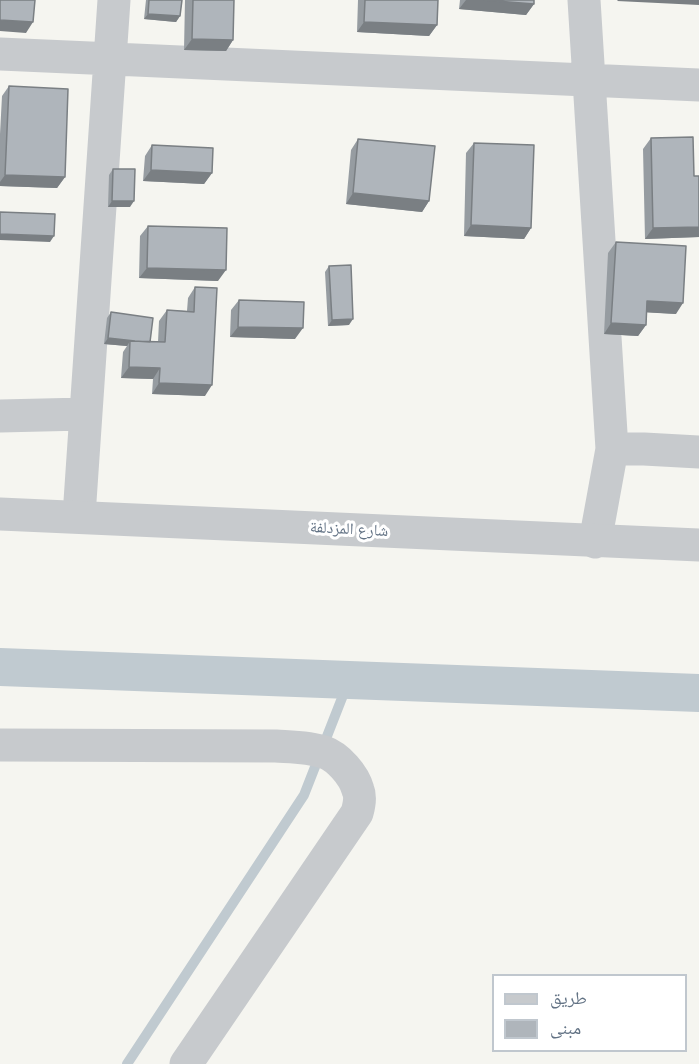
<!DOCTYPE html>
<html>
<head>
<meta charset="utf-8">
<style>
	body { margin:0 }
	#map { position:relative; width:699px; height:1064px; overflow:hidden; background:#f5f5f0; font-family:Poppins,"Noto Naskh Arabic",sans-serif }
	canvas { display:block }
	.legend { position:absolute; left:492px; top:974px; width:195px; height:78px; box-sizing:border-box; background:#fff; border:2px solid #c0c7ce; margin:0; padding:8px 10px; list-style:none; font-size:18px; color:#627284 }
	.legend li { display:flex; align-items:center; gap:12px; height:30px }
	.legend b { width:30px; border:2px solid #c0c7ce }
</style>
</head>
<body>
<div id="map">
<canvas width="699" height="1064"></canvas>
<ul class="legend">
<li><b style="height:8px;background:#c7cacd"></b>طريق</li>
<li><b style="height:16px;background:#afb5bb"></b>مبنى</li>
</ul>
</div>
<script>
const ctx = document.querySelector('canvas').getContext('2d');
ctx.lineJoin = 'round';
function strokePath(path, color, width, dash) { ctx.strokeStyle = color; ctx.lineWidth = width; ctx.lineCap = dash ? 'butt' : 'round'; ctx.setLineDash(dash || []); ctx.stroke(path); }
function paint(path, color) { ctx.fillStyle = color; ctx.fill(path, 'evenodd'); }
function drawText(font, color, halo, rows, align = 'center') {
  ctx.font = font + ' Poppins,"Noto Naskh Arabic",sans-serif'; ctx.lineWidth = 6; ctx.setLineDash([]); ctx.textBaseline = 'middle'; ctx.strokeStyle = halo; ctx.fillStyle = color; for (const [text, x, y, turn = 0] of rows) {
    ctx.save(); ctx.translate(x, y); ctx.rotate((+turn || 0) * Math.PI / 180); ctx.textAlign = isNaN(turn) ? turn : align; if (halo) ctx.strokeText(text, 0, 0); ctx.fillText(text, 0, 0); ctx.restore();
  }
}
const stream = new Path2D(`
	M127 1064 304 795 349 680`);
const canal = new Path2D(`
	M0 667 699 693`);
const minor = new Path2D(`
	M584 0 612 449 595 542
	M0 54 699 85
	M0 416 85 414
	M612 449H644L699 452
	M79 516 114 0
	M0 745 276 746C291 747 309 747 324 752 338 757 354 775 358 790 361 797 359 806 357 813L186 1064`);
const tertiary = new Path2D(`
	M0 514 699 545`);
const wall = new Path2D(`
	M146 0H182L180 16 176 22 144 19Z
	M185 0H234L233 40 226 51 184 50Z
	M358 0H438L437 25 429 36 357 32Z
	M460 0H534V4L526 15 459 9Z
	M9 86 65 177 57 188 0 186V134L2 96Z
	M651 138 694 176H699V237L645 239 643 149Z
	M358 139 429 201 422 212 346 204 351 150Z
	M474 143 531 228 524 239 464 236 466 153Z
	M152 145 212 173 204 184 143 181 145 156Z
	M113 169 130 207H108L109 175Z
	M148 226 218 281 139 278 140 236Z
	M616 242 676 314 646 312V325L638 336 604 334 608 253Z
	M329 266 349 325 328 326 325 272Z
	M195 287 205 396 152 394 153 379 121 378 123 352 127 346 104 344 107 318 111 312 150 342H158L159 321 167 310 187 311 188 298Z
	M239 300 295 339 230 337 231 310Z`);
const shadedWall = new Path2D(`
	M466 0H484L534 4 526 15 459 9Z
	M618 0H699V5L617 1Z
	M148 14 180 16 176 22 144 19Z
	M0 20 33 22 26 33 0 31Z
	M364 22 437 25 429 36 357 32Z
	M192 39 233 40 226 51 184 50Z
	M151 170 212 173 204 184 143 181Z
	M5 175 65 177 57 188 0 186V182Z
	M353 193 429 201 422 212 346 204Z
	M112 201H134L130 207H108Z
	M471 225 531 228 524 239 464 236Z
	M699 227V237L645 239 653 228Z
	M0 234 54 236 50 242 0 240Z
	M147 268 226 270 218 281 139 278Z
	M647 301 683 303 676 314 639 312Z
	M353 319 349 325 328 326 332 320Z
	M611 323 646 325 638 336 604 334Z
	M238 327 303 328 295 339 230 337Z
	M108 338 150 343 130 341 127 346 104 344Z
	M129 367 160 368 153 379 121 378Z
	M159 383 212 385 205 396 152 394Z`);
const building = new Path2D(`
	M0 0H35L33 22 0 20Z
	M149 0H182L180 16 148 14Z
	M193 0H234L233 40 192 39Z
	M365 0H438L437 25 364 22Z
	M484 0H534V4Z
	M9 86 68 89 65 177 5 175Z
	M693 137 694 176H699V227L653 228 651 138Z
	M358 139 435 146 429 201 353 193Z
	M474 143 534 145 531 228 471 225Z
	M152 145 213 148 212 173 151 170Z
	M113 169H135L134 201H112Z
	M0 212 55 214 54 236 0 234Z
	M148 226 227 228 226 270 147 268Z
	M616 242 686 246 683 303 647 301 646 325 611 323Z
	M351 265 353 319 332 320 329 266Z
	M195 287 217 288 212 385 159 383 160 368 129 367 130 341 165 342 167 310 194 312Z
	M239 300 304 302 303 328 238 327Z
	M111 312 153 318 150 342 135 341 108 338Z`);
const streetNames = [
	["شارع المزدلفة",349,530,3]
];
strokePath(stream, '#c0cad0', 10);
strokePath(canal, '#c0cad0', 38);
strokePath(minor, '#c7cacd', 33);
strokePath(tertiary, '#c7cacd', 33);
paint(wall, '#969ca1');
paint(shadedWall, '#7a7f83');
paint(building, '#afb5bb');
strokePath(building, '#7a7f83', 1.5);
drawText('16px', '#627284', '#fff', streetNames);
</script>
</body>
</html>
